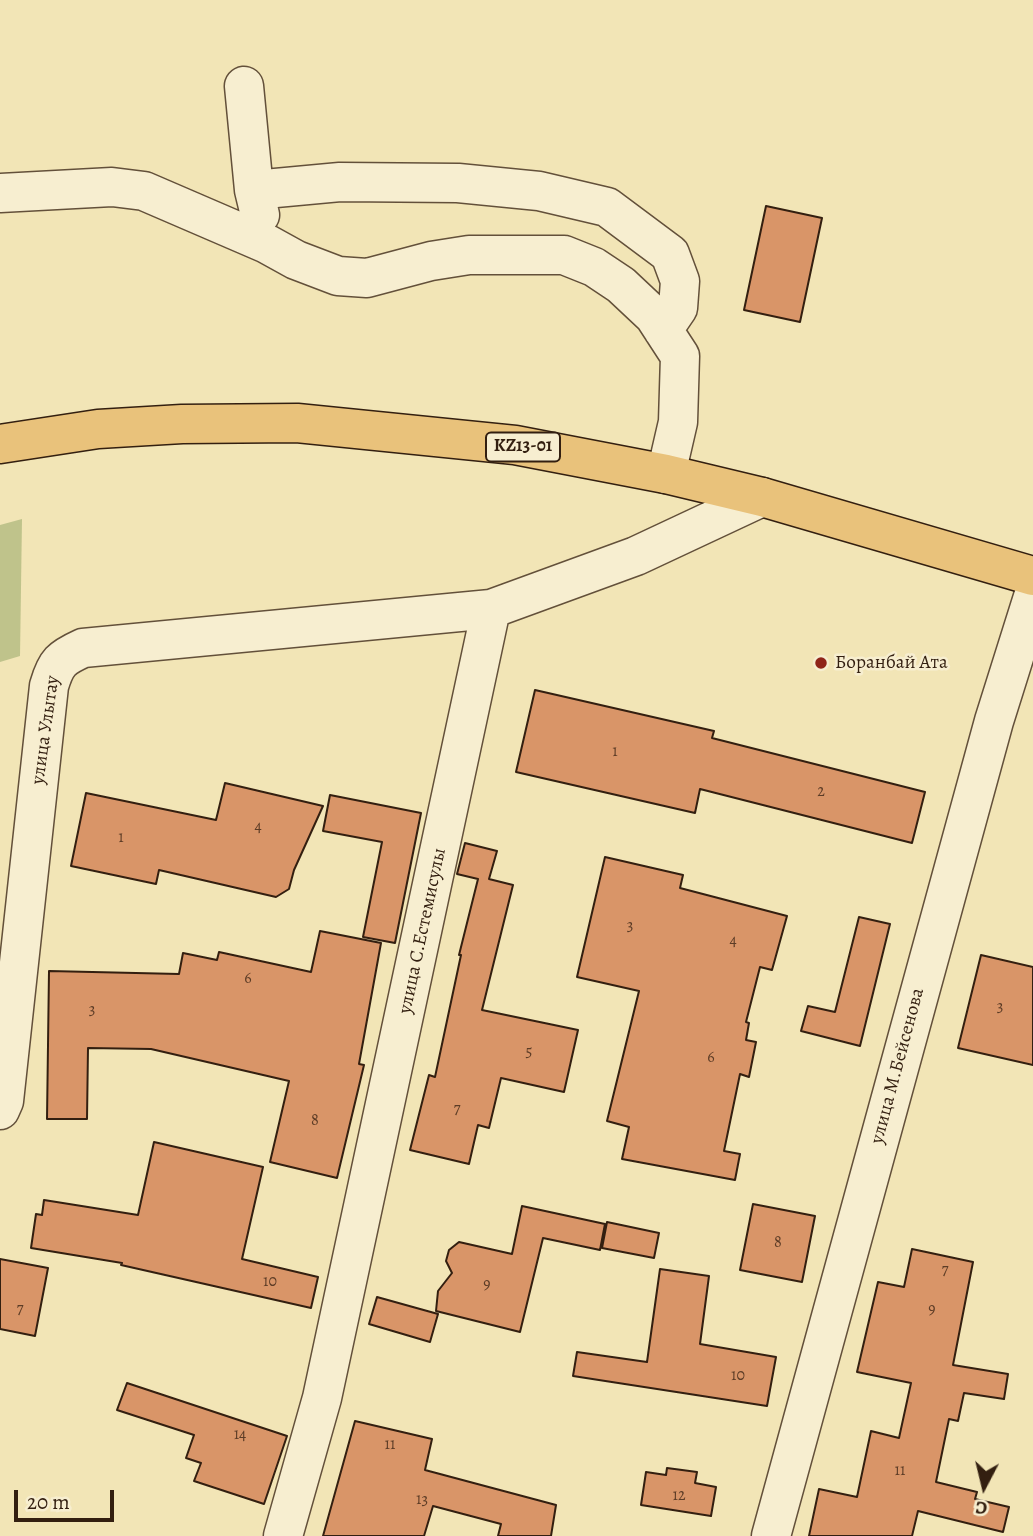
<!DOCTYPE html>
<html>
<head>
<meta charset="utf-8">
<style>
	body { margin:0 }
	#map { position:relative; width:1033px; height:1536px; overflow:hidden; background:#f2e5b6; font-family:Alegreya,serif }
	canvas { display:block }
	.north { position:absolute; left:949px; top:1452px; width:70px; height:70px; -webkit-text-stroke:5px #f7eed0; paint-order:stroke; rotate:187deg; font-size:19px; font-weight:700; line-height:28px; text-align:center; color:#331f10 }
	.north::after { content:''; display:block; margin:auto; width:24px; height:32px; background:#331f10; clip-path:polygon(50% 0,100% 100%,50% 72%,0 100%) }
	.scale { position:absolute; left:14px; top:1490px; width:100px; height:32px; box-sizing:border-box; border:4px solid #331f10; border-top:0; padding-left:9px; font-size:21px; line-height:24px; white-space:nowrap; color:#331f10; -webkit-text-stroke:5px #f7eed0; paint-order:stroke }
</style>
</head>
<body>
<div id="map">
<canvas width="1033" height="1536"></canvas>
<div class="north">С</div>
<div class="scale">20 m</div>
</div>
<script>
const ctx = document.querySelector('canvas').getContext('2d');
ctx.lineJoin = 'round';
function paint(path, color) { ctx.fillStyle = color; ctx.fill(path, 'evenodd'); }
function strokePath(path, color, width, dash) { ctx.strokeStyle = color; ctx.lineWidth = width; ctx.lineCap = dash ? 'butt' : 'round'; ctx.setLineDash(dash || []); ctx.stroke(path); }
function drawText(font, color, halo, rows, align = 'center') {
  ctx.font = font + ' Alegreya,serif'; ctx.lineWidth = 5; ctx.setLineDash([]); ctx.textBaseline = 'middle'; ctx.strokeStyle = halo; ctx.fillStyle = color; for (const [text, x, y, turn = 0] of rows) {
    ctx.save(); ctx.translate(x, y); ctx.rotate((+turn || 0) * Math.PI / 180); ctx.textAlign = isNaN(turn) ? turn : align; if (halo) ctx.strokeText(text, 0, 0); ctx.fillText(text, 0, 0); ctx.restore();
  }
}
const green = new Path2D(`
	M22 519 20 656 0 662V525Z`);
const building = new Path2D(`
	M766 206 822 218 800 322 744 310Z
	M535 690 714 731 712 738 925 792 912 843 700 789 695 813 516 772Z
	M225 783 323 806 294 870 289 889 276 897 159 870 156 884 71 866 86 793 216 820Z
	M330 795 421 813 395 943 363 937 382 842 323 831Z
	M465 843 497 851 489 879 513 885 482 1010 578 1030 564 1092 501 1078 489 1128 478 1125 469 1164 410 1150 429 1075 435 1077 461 955H459L478 879 457 874Z
	M605 857 683 875 680 888 787 916 772 970 760 967 746 1022 749 1023 746 1040 756 1042 749 1077 740 1074 724 1151 740 1154 735 1180 622 1159 629 1127 607 1121 639 991 577 977Z
	M859 917 890 924 860 1046 801 1031 808 1006 835 1012Z
	M320 931 381 943 359 1064 364 1065 337 1178 270 1162 289 1081 151 1049 88 1048 87 1119H47L49 971 179 974 183 953 217 960 219 952 311 972Z
	M981 955 1033 967V1065L958 1048Z
	M154 1142 263 1167 242 1259 318 1277 311 1308 121 1265 122 1263 31 1248 36 1214 42 1215 44 1200 138 1215Z
	M753 1204 815 1216 802 1282 740 1270Z
	M522 1206 605 1224 600 1250 543 1238 520 1332 436 1311 438 1291 452 1273 446 1261 449 1250 459 1242 512 1254Z
	M607 1222 659 1233 654 1258 602 1248Z
	M912 1249 973 1262 953 1365 1008 1374 1004 1399 964 1393 958 1421 949 1419 936 1482 977 1492 975 1499 1009 1507 1003 1532 918 1511 912 1536H809L819 1489 857 1497 871 1431 899 1438 911 1383 857 1372 878 1282 904 1287Z
	M0 1259 48 1268 35 1336 0 1329Z
	M660 1269 709 1276 700 1344 776 1357 767 1406 573 1376 577 1352 647 1362Z
	M377 1297 438 1314 430 1342 369 1324Z
	M127 1383 287 1436 264 1504 194 1481 201 1463 186 1458 194 1435 117 1410Z
	M355 1421 432 1439 425 1470 556 1505 551 1536H498L501 1524 433 1506 424 1536H323Z
	M667 1468 697 1472 695 1483 716 1487 711 1516 641 1505 646 1472 666 1475Z`);
const minor = new Path2D(`
	M244 86 254 190 260 215
	M254 190 340 182 458 183 539 191 607 207 670 254 680 281 678 308 663 330
	M0 193 112 187 144 191 267 244 296 260 338 276 367 278 431 261 469 255H564L594 267 621 285 654 316 680 356 678 422 666 474
	M0 1110 4 1101 49 686C56 662 61 658 83 648L491 609 636 556 762 497
	M283 1536 322 1398 491 609
	M771 1536 994 721 1033 597`);
const highway = new Path2D(`
	M0 444 98 429 182 424 297 423 515 445 666 474 762 497 1033 576`);
const markers = [
	[821,663,7,"#8f2418"]
];
const numberNames = [
	["1",615,752],
	["2",821,792],
	["4",258,827],
	["1",121,838],
	["3",630,926],
	["4",733,941],
	["6",248,979],
	["3",1000,1007],
	["3",92,1010],
	["5",529,1052],
	["6",711,1058],
	["7",457,1109],
	["8",315,1121],
	["8",778,1243],
	["7",945,1270],
	["10",270,1282],
	["9",487,1285],
	["7",20,1309],
	["9",932,1310],
	["10",738,1376],
	["14",240,1435],
	["11",390,1445],
	["11",900,1471],
	["12",679,1496],
	["13",422,1500]
];
const shields = [
	[523,447,74]
];
const shieldNames = [
	["KZ13-01",523,447]
];
const poiNames = [
	["Боранбай Ата",835,663]
];
const streetNames = [
	["улица Улытау",46,730,-82],
	["улица С.Естемисулы",423,931,-78],
	["улица М.Бейсенова",898,1066,-75]
];
paint(green, '#bfc38b');
paint(building, '#d99568');
strokePath(building, '#331f10', 2);
strokePath(minor, '#63503a', 41);
strokePath(highway, '#331f10', 41);
strokePath(minor, '#f7eed0', 38);
strokePath(highway, '#e9c27b', 38);
for (const [x, y, r, color] of markers) { const dot = new Path2D(); dot.arc(x, y, r, 0, 2 * Math.PI); ctx.fillStyle = color; ctx.fill(dot); strokePath(dot, '#f7eed0', 2.5); }
drawText('16px', '#5c3c26', null, numberNames);
for (const [x, y, w] of shields) { const box = new Path2D(); box.roundRect(x - w / 2, y - 14.5, w, 29, 5); ctx.fillStyle = '#f7eed0'; ctx.fill(box); strokePath(box, '#331f10', 2); }
drawText('bold 18px', '#331f10', null, shieldNames);
drawText('19px', '#331f10', '#f7eed0', poiNames, 'left');
drawText('19px', '#331f10', '#f7eed0', streetNames);
</script>
</body>
</html>
